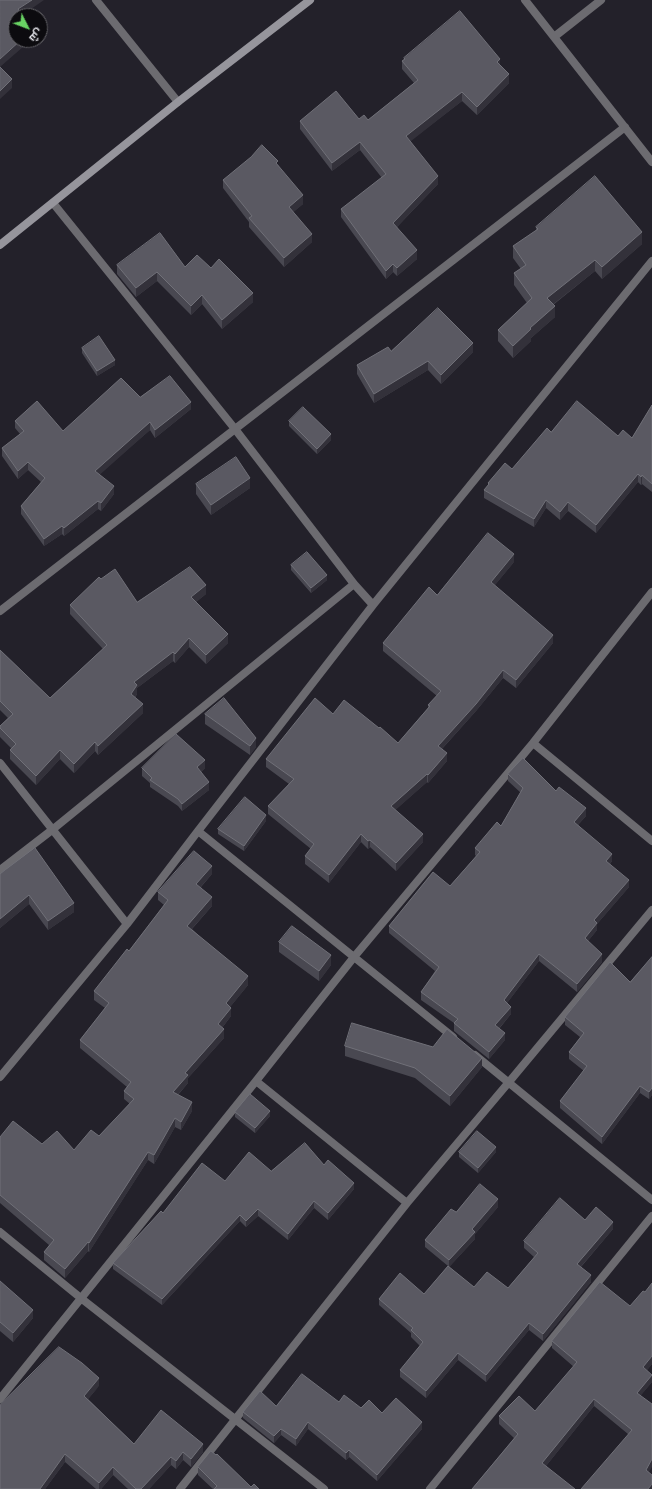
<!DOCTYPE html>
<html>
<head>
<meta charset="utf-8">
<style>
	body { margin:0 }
	#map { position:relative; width:652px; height:1489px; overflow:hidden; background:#23212a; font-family:Barlow,Cairo,sans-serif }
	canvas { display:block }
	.north { position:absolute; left:8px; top:8px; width:40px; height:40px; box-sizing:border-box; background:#0c0b0f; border:1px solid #646368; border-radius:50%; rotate:132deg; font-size:11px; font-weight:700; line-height:16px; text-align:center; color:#e8e8ee }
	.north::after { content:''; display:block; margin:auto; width:14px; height:18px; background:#69d464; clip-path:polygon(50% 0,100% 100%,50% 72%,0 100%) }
</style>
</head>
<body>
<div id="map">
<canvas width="652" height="1489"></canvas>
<div class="north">ش</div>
</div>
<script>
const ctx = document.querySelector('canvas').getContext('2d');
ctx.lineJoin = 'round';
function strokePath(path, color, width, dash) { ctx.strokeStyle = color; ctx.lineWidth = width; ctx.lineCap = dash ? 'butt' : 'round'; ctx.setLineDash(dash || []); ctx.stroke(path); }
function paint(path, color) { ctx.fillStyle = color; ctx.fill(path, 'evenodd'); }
const minor = new Path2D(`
	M96 0 178 102
	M525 0 652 162
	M554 37 601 0
	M53 203 235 429 354 584 373 605
	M0 611 625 127
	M533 743 652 841
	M0 763 127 924
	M198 831 453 1037
	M0 870 52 830 354 584
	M475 1055 652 1200
	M0 1077 127 924 198 831 373 605 652 261
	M256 1081 407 1203
	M0 1232 82 1299 324 1489
	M0 1399 256 1081 354 957 533 743 652 592
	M180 1489 407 1203 509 1082 652 910
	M430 1489 652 1216`);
const secondary = new Path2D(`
	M0 245 178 102 310 0`);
const wall = new Path2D(`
	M404 58 500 66 509 83 477 115 462 101 410 141 438 184 397 227 417 259 397 276 393 272 386 279 341 217V209L382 178 360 150 332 171 300 129V121L359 119 368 120 414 83 402 69V61L404 59Z
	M278 165 303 204 293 212 312 242 284 267 249 227V222L223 188V180Z
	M536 227 642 244 602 279 595 271 553 305 555 317 531 338V341L513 358 498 341V330L527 303 514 285V273L521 269 513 258V246L536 231Z
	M117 265 211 268 253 302 222 329 202 304 191 315 157 281 136 297 117 274Z
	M82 348 115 365 97 376 82 353Z
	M391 351 473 352 441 384 428 370 374 403 357 374V365Z
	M140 397 191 409 155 438 150 430 99 474 114 494 101 511 98 509 64 536 62 534 44 546 21 514V506L41 482 28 470 18 479 2 456V448L20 434 15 428V421L63 431Z
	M652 405V492L642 484 641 485 638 482 596 533 568 511 560 520 546 508 534 527 484 498V490L488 486V483L512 469 551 432 618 436 632 438Z
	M289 421 331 440 317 454 289 426Z
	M196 484 250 488 211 515 196 494Z
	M514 562 494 586 553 643 516 688 503 678 476 711 442 749 447 761 428 783 427 782 395 810 423 842 396 871 370 847 368 849 361 842 329 883 305 864V856L311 849 268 814V806L289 784 266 767V759L333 714 398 743 428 708V705L437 696 383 651V643L437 595Z
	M291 565 327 580 311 593 291 570Z
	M101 579 137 602 206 594 196 602 228 643 206 664 189 647 175 663 173 661 137 688V694L135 698 143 713 98 755 95 751 74 773 60 759 36 785 10 759V750L11 748 0 737V726L8 718 0 710V650L50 698 103 649 70 614V605Z
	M205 714 256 747 250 755 205 724Z
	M142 768H205L201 772 209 790 182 811 178 806 150 787V783L142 776Z
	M508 774 556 791 586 816 578 825 612 861 610 864 629 887 597 924V930L588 941 602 962 577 992 539 961 507 1003 511 1014 499 1029 505 1040 489 1059 454 1031V1023L421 1000V992L435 971 389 933V926L450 886 476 856 475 855V848L501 826 521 793 508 781Z
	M266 821 244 851 218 834V829Z
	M0 874 74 912 48 930 29 904 0 928Z
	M212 874 201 887 212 906 192 929 248 985 230 1007 231 1016 222 1028 224 1038 188 1078V1083L178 1095 192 1111 181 1130 175 1127 154 1164 148 1160 89 1252 88 1251 65 1278 44 1260V1252L49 1245 0 1203V1137L74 1150 99 1136 130 1104 124 1099V1091L127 1087 80 1048V1040L105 1008 94 1000V991L129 951 164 905 158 900V892Z
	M279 942 331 965 319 981 279 952Z
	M652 957V1095L649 1099 640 1093 602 1144 560 1108V1101L584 1071 569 1059V1052L580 1037 565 1025V1017L630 982Z
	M345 1046 482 1067 450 1106 415 1078 345 1056Z
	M235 1112 270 1116 255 1133 235 1117Z
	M459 1152H496L478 1173 459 1157Z
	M324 1165 354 1189 328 1220 314 1208 288 1240 258 1216 246 1227 240 1221 162 1305 113 1269V1263L163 1213 225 1181 271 1171Z
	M498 1207 475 1234V1239L449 1267 474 1287 508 1288 534 1257 524 1248V1241L585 1220 613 1229 581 1267 591 1282 543 1341 529 1330 486 1382 458 1360 426 1398 400 1377V1370L420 1346 411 1337V1333L379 1305V1299L424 1294 448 1266 425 1247V1240L456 1212Z
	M0 1281 33 1318 13 1342 0 1331Z
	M552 1341 652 1364 647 1370 652 1382 640 1396 649 1472 652 1489 628 1434 594 1406 546 1466 472 1489 514 1438 499 1424V1416L535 1411 574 1367 552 1348Z
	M99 1386 88 1399 134 1444 203 1452 191 1467 183 1460 176 1469 171 1465 149 1489H128L113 1475 101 1489H96L65 1462 45 1489H0Z
	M339 1402 382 1413 422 1429 377 1481 349 1457 346 1460 308 1429 296 1446 281 1435 274 1443 243 1418V1412L276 1406Z
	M198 1467 251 1487 259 1489H213L198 1475Z`);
const shadedWall = new Path2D(`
	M32 0H44L21 16 18 9Z
	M21 40H31L0 67V59Z
	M500 59V67L497 62Z
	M509 74V83L477 115V107Z
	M12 79V88L0 99V91Z
	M462 92V101L406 145V136Z
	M360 142V150L332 171V163Z
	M438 176V184L393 231V223Z
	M303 195V204L289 216V207Z
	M642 232V244L602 279V267Z
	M312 234V242L284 267V258Z
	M417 250V259L397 276V268Z
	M595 260V271L547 309V298Z
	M393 264V272L386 279V271Z
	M157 272V281L136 297V288Z
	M253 293V302L222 329V320Z
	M202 295V304L191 315V306Z
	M555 306V317L531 338V341L513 358V346L530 328Z
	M473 343V352L441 384V375Z
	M115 360V365L97 376V371Z
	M428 361V370L374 403V394Z
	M191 402V409L155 438V430Z
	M150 422V430L95 479V471Z
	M331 434V440L317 454V449Z
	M28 462V470L18 479V471Z
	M638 474V482L596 533V525Z
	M642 475V484L641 485V477Z
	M250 478V488L211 515V505Z
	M114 486V494L101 511V503Z
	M546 500V508L534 527V519Z
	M98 501V509L64 536V528Z
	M568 502V511L560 520V512Z
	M62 526V534L44 546V539Z
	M514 554V562L491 590V582Z
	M327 575V580L311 593V588Z
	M206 585V594L191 606V597Z
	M228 634V643L206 664V655Z
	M553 635V643L516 688V680Z
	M189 638V647L175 663V654Z
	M173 652V661L137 688V694L131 703V694L134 682Z
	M503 670V678L476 711 438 753V746Z
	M143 704V713L98 755V746Z
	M256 738V747L250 755V746Z
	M95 742V751L74 773V764Z
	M60 750V759L36 785V776Z
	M447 753V761L428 783V775Z
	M205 760V768L197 775V767Z
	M427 774V782L391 814V806Z
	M209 782V790L182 811V804Z
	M586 808V816L574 829V822Z
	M266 815V821L244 851V846Z
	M361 834V842L329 883V875Z
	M423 834V842L396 871V863Z
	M370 840V847L368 849V841Z
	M612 854V861L606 868V861Z
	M212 866V874L196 892V884Z
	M629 880V887L597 924V930L585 945V938L594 920Z
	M29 895V904L0 928V919Z
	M212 897V906L187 934V926Z
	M74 903V912L48 930V921Z
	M539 954V961L504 1007V1000Z
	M602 954V962L577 992V984Z
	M331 955V965L319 981V971Z
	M248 976V985L226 1012V1003Z
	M511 1007V1014L495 1033V1025Z
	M231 1008V1016L218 1033V1024Z
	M224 1029V1038L188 1078V1083L173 1100V1092L185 1073Z
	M505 1033V1040L489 1059V1052Z
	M482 1058V1067L450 1106V1096Z
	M640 1086V1093L602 1144V1137Z
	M652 1088V1095L649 1099V1092Z
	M192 1102V1111L181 1130V1122Z
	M270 1111V1116L255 1133V1128Z
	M175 1118V1127L154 1164V1155Z
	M496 1147V1152L478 1173V1168Z
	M148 1152V1160L89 1252V1243Z
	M354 1183V1189L328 1220V1213Z
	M498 1199V1207L475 1234V1239L449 1267V1260L472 1229Z
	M314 1201V1208L288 1240V1234Z
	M258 1209V1216L246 1227V1221Z
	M240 1215V1221L162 1305V1299Z
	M613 1222V1229L577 1271V1264Z
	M88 1242V1251L65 1278V1269Z
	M591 1275V1282L543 1341V1334Z
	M33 1310V1318L13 1342V1333Z
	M529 1323V1330L486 1382V1375Z
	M458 1353V1360L426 1398V1391Z
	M652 1356V1364L643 1375V1367Z
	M652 1375V1382L637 1400V1393Z
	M99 1378V1386L84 1404V1396Z
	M594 1399V1406L542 1471V1463Z
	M308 1422V1429L296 1446V1439Z
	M422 1422V1429L377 1481V1475Z
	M281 1429V1435L274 1443V1436Z
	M203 1444V1452L191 1467V1459Z
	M349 1450V1457L346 1460V1453Z
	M183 1452V1460L176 1469V1461Z
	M65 1454V1462L45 1489H40Z
	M171 1457V1465L149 1489H141Z
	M652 1459V1467L646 1477V1470Z
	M113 1467V1475L101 1489H99V1483Z
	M652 1484V1489H648Z`);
const building = new Path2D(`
	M0 0H32L18 9 24 16H16V40H21L0 59Z
	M460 11 500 59 497 62 509 74 477 107 462 92 406 136 438 176 393 223 417 250 397 268 393 264 386 271 341 209 386 174 360 142 332 163 300 121 336 91 359 119 364 115 368 120 418 80 402 61 405 59 404 58Z
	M0 67 12 79 0 91Z
	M262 145 278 161 276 163 303 195 289 207 312 234 284 258 249 218 252 216 223 180 251 157Z
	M595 176 642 232 602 267 595 260 547 298 555 306 530 328 531 329 513 346 498 330 532 298 514 273 526 265 513 246 538 229 536 227Z
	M160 233 185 267 197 255 211 268 219 259 253 293 222 320 202 295 191 306 157 272 136 288 117 265Z
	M438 308 473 343 441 375 428 361 374 394 357 365 388 347 391 351Z
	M99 336 115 360 97 371 82 348Z
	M170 376 191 402 155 430 150 422 95 471 114 486 101 503 98 501 64 528 62 526 44 539 21 506 45 478 28 462 18 471 2 448 24 431 15 421 37 401 63 431 121 378 140 397Z
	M577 401 618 436 623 430 632 438 652 405V484L642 475 641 477 638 474 596 525 568 502 560 512 546 500 534 519 484 490 489 484 488 483 505 463 512 469 547 428 551 432Z
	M303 407 331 434 317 449 289 421Z
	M236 457 250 478 211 505 196 484Z
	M488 533 514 554 491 582 553 635 516 680 503 670 476 704 438 746 447 753 428 775 427 774 391 806 423 834 396 863 370 840 368 841 361 834 329 875 305 856 314 844 268 806 294 779 266 759 315 698 333 714 344 700 379 728 380 727 398 743 430 706 428 705 441 691 383 643 429 587 437 595Z
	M307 552 327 575 311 588 291 565Z
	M190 567 206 585 191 597 228 634 206 655 189 638 175 654 173 652 134 682 137 685 131 694 143 704 98 746 95 742 74 764 60 750 36 776 10 750 16 744 0 728V726L13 714 0 701V650L50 698 107 645 70 605 99 577 101 579 115 569 137 602Z
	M224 698 256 738 250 746 205 714Z
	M176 734 205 760 197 767 209 782 182 804 178 799 150 780 152 778 142 768Z
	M523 758 556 791 559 787 586 808 574 822 612 854 606 861 629 880 594 920 597 923 585 938 602 954 577 984 539 954 504 1000 511 1007 495 1025 505 1033 489 1052 454 1023 458 1019 421 992 439 967 389 926 433 872 450 886 480 852 475 848 497 822 501 826 523 788 508 774Z
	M245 797 266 815 244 846 218 829Z
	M35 848 74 903 48 921 29 895 0 919V874L5 870Z
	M194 851 212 866 196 884 212 897 187 926 248 976 226 1003 231 1008 218 1024 224 1029 185 1073 188 1075 173 1092 192 1102 181 1122 175 1118 154 1155 148 1152 89 1243 88 1242 65 1269 44 1252 54 1240 0 1195V1137L13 1121 42 1144 57 1131 74 1150 91 1130 99 1136 134 1099 124 1091 131 1082 80 1040 109 1003 94 991 127 949 129 951 168 900 158 892Z
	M292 926 331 955 319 971 279 942Z
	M652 957V1088L649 1092 640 1086 602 1137 560 1101 587 1066 569 1052 584 1033 565 1017 610 962 630 982Z
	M352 1023 433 1047 447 1029 482 1058 450 1096 415 1068 345 1046Z
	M250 1094 270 1111 255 1128 235 1112Z
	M477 1131 496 1147 478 1168 459 1152Z
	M305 1143 324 1165 328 1160 354 1183 328 1213 314 1201 288 1234 258 1209 246 1221 240 1215 162 1299 113 1263 161 1211 163 1213 202 1163 225 1181 249 1152 271 1171Z
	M480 1184 498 1199 472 1229 475 1232 449 1260 425 1240 451 1209 456 1212Z
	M560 1198 585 1220 596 1207 613 1222 577 1264 591 1275 543 1334 529 1323 486 1375 458 1353 426 1391 400 1370 423 1342 411 1330 413 1328 379 1299 400 1273 424 1294 448 1266 474 1287 487 1272 508 1288 538 1253 524 1241Z
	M0 1281 33 1310 13 1333 0 1322Z
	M600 1282 630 1306 643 1291 645 1292 652 1283V1356L643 1367 652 1375 637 1393 652 1404V1459L646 1470 652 1475V1484L648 1489H581L632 1430 594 1399 542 1463 575 1489H472L518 1434 499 1416 519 1396 535 1411 577 1362 552 1341Z
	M59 1347 82 1363 99 1378 84 1396 134 1444 161 1410 203 1444 191 1459 183 1452 176 1461 171 1457 141 1489H136L113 1467 99 1483 65 1454 40 1489H0V1405Z
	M302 1374 339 1402 344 1395 361 1408 369 1400 382 1413 396 1398 422 1422 377 1475 349 1450 346 1453 308 1422 296 1439 281 1429 274 1436 243 1412 260 1391 276 1406Z
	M211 1451 216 1455 217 1454 251 1487 254 1484 259 1489H214L217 1486 198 1467Z`);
strokePath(minor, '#6c6b70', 8);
strokePath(secondary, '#96959c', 8);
paint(wall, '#494851');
paint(shadedWall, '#33313a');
paint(building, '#5a5962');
strokePath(building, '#707078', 1);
</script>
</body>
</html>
